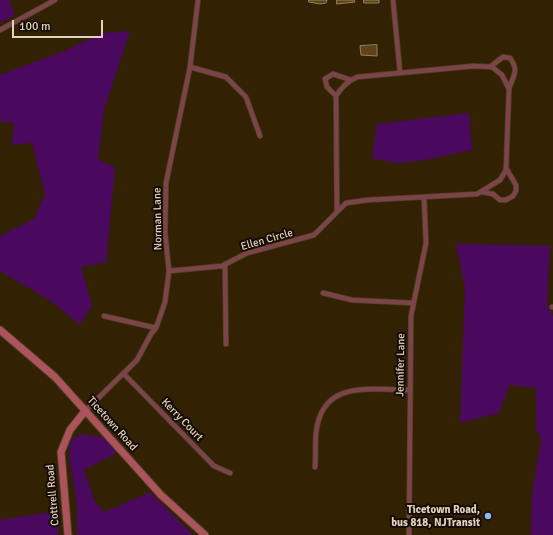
<!DOCTYPE html>
<html>
<head>
<meta charset="utf-8">
<style>
	body { margin:0 }
	#map { position:relative; width:553px; height:535px; overflow:hidden; background:#332104; font-family:Signika,sans-serif }
	canvas { display:block }
	.scale { position:absolute; left:12px; top:20px; width:91px; height:18px; box-sizing:border-box; border:2px solid #e1d2be; border-top:0; padding-left:5px; font-size:12px; line-height:14px; white-space:nowrap; color:#e1d2be; -webkit-text-stroke:3px #160c01; paint-order:stroke }
</style>
</head>
<body>
<div id="map">
<canvas width="553" height="535"></canvas>
<div class="scale">100 m</div>
</div>
<script>
const ctx = document.querySelector('canvas').getContext('2d');
ctx.lineJoin = 'round';
function paint(path, color) { ctx.fillStyle = color; ctx.fill(path, 'evenodd'); }
function strokePath(path, color, width, dash) { ctx.strokeStyle = color; ctx.lineWidth = width; ctx.lineCap = dash ? 'butt' : 'round'; ctx.setLineDash(dash || []); ctx.stroke(path); }
function drawText(font, color, halo, rows, align = 'center') {
  ctx.font = font + ' Signika,sans-serif'; ctx.lineWidth = 4; ctx.setLineDash([]); ctx.textBaseline = 'middle'; ctx.strokeStyle = halo; ctx.fillStyle = color; for (const [text, x, y, turn = 0] of rows) {
    ctx.save(); ctx.translate(x, y); ctx.rotate((+turn || 0) * Math.PI / 180); ctx.textAlign = isNaN(turn) ? turn : align; if (halo) ctx.strokeText(text, 0, 0); ctx.fillText(text, 0, 0); ctx.restore();
  }
}
const green = new Path2D(`
	M0 0H9L15 15 0 23Z
	M130 31 104 110 98 159 115 168 106 262 81 267 92 305 80 325 51 301 0 271V236L34 219 45 194 32 143 12 145 14 123 0 121V75L67 50 102 33Z
	M469 113 472 150 425 160 397 163 372 158 377 124Z
	M456 244 550 246 547 306 553 316V535H531L532 497 541 438 536 429V388L509 385 499 413 460 423 465 287Z
	M80 434 104 437 118 452 84 470 95 502 105 512 150 492 193 535H77V504L69 455 70 442Z
	M58 511V535H0V520Z`);
const building = new Path2D(`
	M309 0H327L326 3 320 4 309 2Z
	M337 0H354L355 2 337 4Z
	M364 0H379V3H364Z
	M377 45V56L361 55 360 46Z`);
const street = new Path2D(`
	M393 0 400 72
	M0 30 55 0
	M190 67 226 77 246 97 260 136
	M490 67 503 57 510 58C519 70 514 75 509 88
	M336 96 327 87 325 79 333 74 351 80
	M482 192 493 194 500 200H506L513 196 516 191V185L506 168
	M225 264 226 344
	M169 271 222 266 247 253 314 235 337 212 336 96C341 88 348 81 357 77L474 66 492 67 502 75 509 89 506 170 500 180 477 194 368 200 346 203 337 212
	M323 293 352 300 413 303
	M552 307H553
	M104 316 156 328
	M124 374 214 466 230 473
	M85 411 137 360 151 334 156 328 165 302 169 271 165 232 166 183 190 67 198 0
	M315 467C316 456 315 444 316 433 322 379 370 390 410 390
	M409 535 411 316 426 243 424 197`);
const secondary = new Path2D(`
	M0 330 55 377 161 495 205 535
	M68 535 61 452 70 430 85 411`);
const markers = [
	[488,516,4,"#89bafc"]
];
const streetNames = [
	["Norman Lane",158,219,-91],
	["Ellen Circle",267,240,-16],
	["Jennifer Lane",401,365,-89],
	["Kerry Court",182,420,46],
	["Ticetown Road",112,424,48],
	["Cottrell Road",53,495,-95]
];
const poiNames = [
	["Ticetown Road,",480,510],
	["bus 818, NJTransit",480,523]
];
paint(green, '#4a085e');
paint(building, '#5d431a');
strokePath(building, '#997e57', 1);
strokePath(street, '#4f3d22', 6);
strokePath(secondary, '#4f3d22', 9);
strokePath(street, '#7b4448', 4.5);
strokePath(secondary, '#ab545b', 7);
for (const [x, y, r, color] of markers) { const dot = new Path2D(); dot.arc(x, y, r, 0, 2 * Math.PI); ctx.fillStyle = color; ctx.fill(dot); strokePath(dot, '#160c01', 1.5); }
drawText('11px', '#e1d2be', '#160c01', streetNames);
drawText('bold 11px', '#e1d2be', '#160c01', poiNames, 'right');
</script>
</body>
</html>
